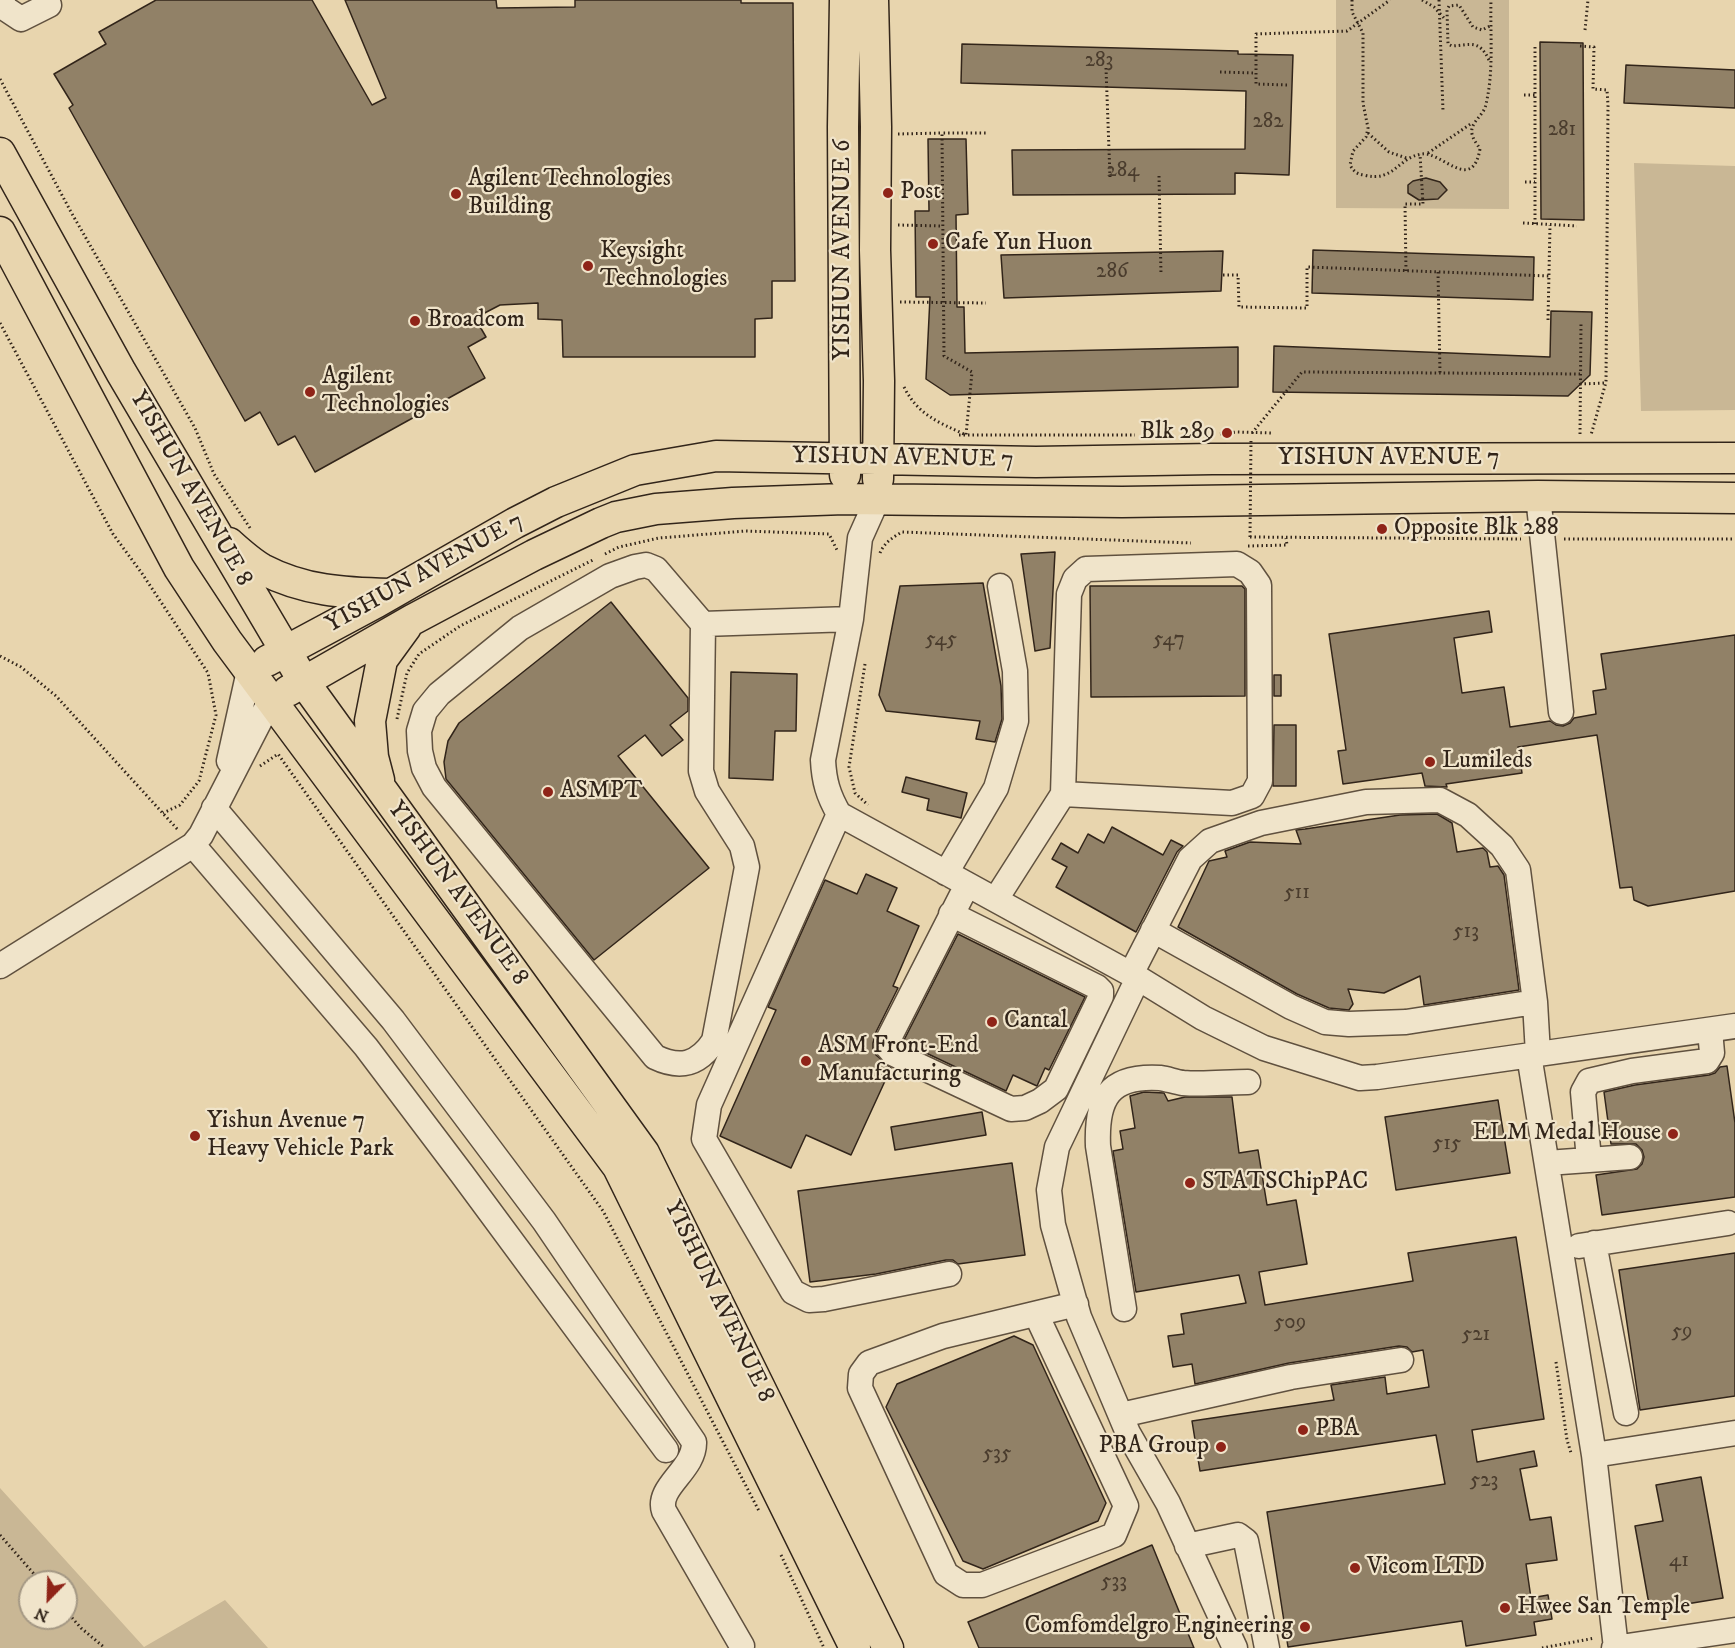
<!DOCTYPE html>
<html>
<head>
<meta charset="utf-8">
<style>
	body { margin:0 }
	#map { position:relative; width:1735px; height:1648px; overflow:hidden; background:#e8d5ae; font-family:"IM FELL DW Pica",serif }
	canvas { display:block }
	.north { position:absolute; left:18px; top:1570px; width:60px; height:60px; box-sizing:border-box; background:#f0e4ca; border:2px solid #a49884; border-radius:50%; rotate:203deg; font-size:16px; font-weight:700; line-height:24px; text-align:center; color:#32251a }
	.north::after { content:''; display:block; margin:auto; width:21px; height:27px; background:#8f2418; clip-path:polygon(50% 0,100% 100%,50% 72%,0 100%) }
</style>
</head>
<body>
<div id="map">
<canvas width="1735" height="1648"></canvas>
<div class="north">N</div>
</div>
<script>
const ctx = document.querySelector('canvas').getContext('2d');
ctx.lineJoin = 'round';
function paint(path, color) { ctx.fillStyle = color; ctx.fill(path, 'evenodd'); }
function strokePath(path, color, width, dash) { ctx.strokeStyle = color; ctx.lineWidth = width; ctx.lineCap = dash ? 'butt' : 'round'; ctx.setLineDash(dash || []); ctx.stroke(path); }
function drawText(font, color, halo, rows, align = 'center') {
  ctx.font = font + ' "IM FELL DW Pica",serif'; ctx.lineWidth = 4.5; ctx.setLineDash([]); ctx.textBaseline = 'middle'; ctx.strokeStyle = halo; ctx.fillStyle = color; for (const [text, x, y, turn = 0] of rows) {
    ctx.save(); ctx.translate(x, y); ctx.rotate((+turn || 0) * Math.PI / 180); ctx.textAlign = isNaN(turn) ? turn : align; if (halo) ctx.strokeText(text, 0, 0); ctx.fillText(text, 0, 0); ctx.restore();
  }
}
const green = new Path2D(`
	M1336 0H1509V209L1336 208Z
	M1634 163 1735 166V410L1641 411Z
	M0 1488 144 1647 225 1600 268 1648H0ZM30 1582H66V1618H30Z`);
const building = new Path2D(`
	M156 0H312L372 105 386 98 345 0H496L497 8 575 7V0H741V3H793L795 281H772V318L755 319V357H563L562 320 538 319V303L500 305 475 318 486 337 468 347 485 378 315 472 295 436 278 445 260 412 245 421 69 108 73 105 54 74 106 44 99 32Z
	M1540 42 1583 43 1584 220 1541 219Z
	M962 44 1238 51V54L1293 55 1289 175 1235 173V194L1013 195 1012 150 1245 149 1246 91 961 83Z
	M1626 65 1735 70V108L1624 103Z
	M928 139H966L968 214 956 215 957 307H964L965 353 1238 347V387L950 395 926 379 930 297H916L915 211H929Z
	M1426 178 1440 182 1447 190 1438 199 1419 200 1408 193V185L1413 181Z
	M1313 250 1534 257 1533 300 1312 293Z
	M1223 251 1221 291 1004 298 1001 255Z
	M1551 311 1592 312 1590 375 1568 396 1273 392 1274 346 1550 357Z
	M1055 552 1050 648 1035 651 1021 554Z
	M983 583 1001 686 1002 719 995 742 976 739 980 721 886 711 879 695 900 586Z
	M1090 586H1242L1245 589V696L1091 697Z
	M611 602 688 698V711L670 725 683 740 662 756 645 735 618 756 709 868 594 960 446 779 444 762 448 741 459 723Z
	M1489 611 1492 632 1454 638 1462 693 1504 687 1510 727 1550 721 1556 725 1563 726 1570 723 1574 718 1596 714 1593 691 1606 689 1601 654 1735 635V891L1648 906 1634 900 1632 887 1620 888 1597 735 1518 747 1522 773 1446 784 1447 787 1425 786 1422 773 1343 784 1338 751 1346 750 1329 634Z
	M731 672 797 674 796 731H775L773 780 729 778Z
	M1274 675H1281V696H1274Z
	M1274 725H1296V786H1273Z
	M906 777 967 793 961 818 927 810 929 799 902 792Z
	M1437 814 1452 823 1457 852 1483 848 1487 852 1490 867 1498 866 1504 875 1519 990 1424 1005 1420 976 1384 993 1348 989 1353 1004 1349 1010 1329 1008 1297 994 1178 927 1209 861 1227 857 1225 851 1250 842 1301 844 1296 830 1305 829 1400 815Z
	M1112 827 1163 855 1171 840 1183 846 1177 852 1136 932 1056 887 1067 867 1052 859 1061 843 1078 853 1088 834 1104 843Z
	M866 874 897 888 887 911 919 926 893 986 898 988 876 1032 873 1043V1050L876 1055 891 1068 851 1155 806 1135 791 1168 720 1136 776 1010 768 1007 825 880 857 894Z
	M958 934 1085 997 1049 1070 1045 1068 1037 1086 1013 1075 1006 1091 903 1042Z
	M1727 1066 1735 1123V1197L1602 1215 1596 1175 1637 1169 1642 1164 1644 1157 1642 1150 1636 1144H1611L1604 1092 1635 1085 1709 1075 1715 1073 1720 1067Z
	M1144 1092 1164 1093 1168 1101 1185 1097H1232L1239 1153 1258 1150 1267 1205 1296 1200 1307 1264 1259 1272 1265 1305 1413 1281 1408 1253 1516 1237 1544 1419 1472 1430 1477 1462 1534 1451 1537 1466 1520 1469 1530 1520 1551 1517 1557 1560 1526 1564 1531 1598 1548 1595 1552 1619 1534 1622 1536 1635 1466 1646 1462 1621 1288 1647 1267 1512 1445 1484 1436 1435 1200 1471 1192 1421 1334 1400 1331 1385 1385 1377 1387 1394 1429 1387 1423 1350 1412 1352 1407 1347 1399 1346 1289 1363 1195 1384 1192 1364 1173 1367 1168 1336 1184 1334 1181 1314 1246 1303 1239 1275 1136 1292 1113 1151 1123 1149 1120 1131 1135 1128 1130 1096Z
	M1498 1100 1510 1173 1396 1190 1385 1117Z
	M982 1112 986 1135 895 1150 891 1127Z
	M1012 1163 1025 1255 958 1264 953 1260H946L876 1274 810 1282 798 1191Z
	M1735 1253V1396L1640 1410 1619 1270Z
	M1014 1336 1033 1345 1106 1503 1098 1521 983 1569 963 1561 886 1407 897 1384Z
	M1701 1477 1723 1598 1650 1610 1635 1526 1663 1521 1656 1485Z
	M1152 1545 1194 1648H979L968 1622Z`);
const path = new Path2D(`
	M1352 0V12L1363 33V103L1368 128 1366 137 1353 151 1350 165C1354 172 1357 174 1364 175 1394 183 1398 157 1422 154 1441 151 1472 194 1480 149 1478 145 1474 141 1473 137 1467 123 1484 117 1486 104 1494 71 1490 34 1491 0
	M1422 0 1434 7 1445 19
	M1439 0 1443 111
	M1585 30 1588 0
	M1580 46 1594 47 1593 89 1607 90 1608 105 1606 382 1591 435
	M1489 60C1479 39 1470 45 1452 46L1448 44 1447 10 1449 6 1459 5 1473 27 1482 30 1490 26
	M1106 68 1110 177
	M1220 72 1256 73
	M0 79 71 212 195 428 214 474 250 528
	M1287 85 1256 84V34L1347 31 1390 0
	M1524 95H1535
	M1368 133 1389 152 1409 159
	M898 134 942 133
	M1428 153 1472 123
	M1159 176 1161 275
	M1525 182H1535
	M1523 223 1577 226
	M1535 224V47
	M898 225 942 226
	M1406 271 1405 204H1423L1420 154
	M1438 272 1440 373
	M1223 275H1238L1239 307 1307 308V267L1549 276
	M900 302 986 303
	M1548 320 1550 225
	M0 323 113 534 141 572 208 673 216 715 199 781 180 805 163 813
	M1580 384 1605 383
	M904 387C918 415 938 422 966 435L972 372 944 356 942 133H987
	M1252 433 1302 372 1580 374
	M1220 434 1236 432 1273 433
	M1580 434 1581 322
	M959 435H1135
	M1250 537 1521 539
	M1564 539H1735
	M1248 546 1287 545 1286 538
	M880 553C884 543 893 537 902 532L1191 543
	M605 554 619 547 659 538 746 531 829 534 837 550
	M0 656 21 667 56 696 179 831
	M865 664 849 767 855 793 868 805
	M397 719 407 673 419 654 460 626 593 560
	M260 766 278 754 603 1211 759 1511
	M1556 1362 1567 1440 1571 1453
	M0 1535 41 1582
	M781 1555 824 1648
	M66 1611 81 1628 105 1648
	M1542 1648 1595 1638`);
const minor = new Path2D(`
	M1 0 6 9 21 19 49 5
	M1538 496 1561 712
	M877 500 860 538 851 619 823 760C824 781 828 795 839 814L1138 978 1203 1018 1264 1048 1360 1078 1377 1077 1735 1026
	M646 565 656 569 703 624 701 771 707 791 742 846 747 867 714 1041C698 1065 680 1069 655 1057L434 787 424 768 420 751 419 731 425 711 439 694 520 628 610 576 635 567Z
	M703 624 851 619
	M229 761 249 671
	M214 808 393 1020 544 1221 694 1442C695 1470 656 1487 664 1511L742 1646
	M839 814 709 1105 704 1139 793 1292 809 1300 824 1299 949 1274
	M193 845 366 1047 462 1174 666 1450
	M946 873 996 788 1016 721 1015 671 1000 586
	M996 899 1063 794 1069 594 1075 579 1086 569 1237 564 1250 572 1259 585 1260 781 1252 796 1232 803 1063 794
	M951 914 1097 987 1101 991V996L1056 1089 1040 1101 1025 1108 1011 1109 894 1054 887 1046 889 1038 967 885
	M1153 930 1291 1007 1325 1022 1349 1024 1406 1022 1535 1002
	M0 966 193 845 201 835 270 701
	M1131 974 1190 859 1210 841 1261 823 1366 802 1440 800 1468 815 1502 846 1518 870 1535 1002 1538 1054
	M1138 978 1057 1147 1049 1190 1053 1225 1079 1317 1128 1433 1168 1503 1235 1648
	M1529 1055 1594 1455 1616 1648
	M1589 1160 1583 1092 1589 1081 1632 1071 1707 1061 1712 1053 1710 1030
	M1547 1163 1630 1157
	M1594 1243 1626 1413
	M1579 1246 1728 1223
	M1124 1309 1098 1146C1096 1098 1109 1075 1160 1078 1168 1079 1175 1082 1183 1083 1204 1085 1226 1082 1248 1082
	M1036 1314 1126 1506 1114 1535 982 1585H963L946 1574 860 1388 861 1374 869 1363 943 1336 1076 1304
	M1121 1415 1291 1377 1401 1360
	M1594 1455 1735 1433
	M1187 1546 1238 1535 1246 1541 1267 1648
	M1614 1648 1735 1630`);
const major = new Path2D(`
	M845 0 843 127 845 475
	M873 0 876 127 875 250 879 381 878 479
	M0 153 121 372 304 682 644 1153 888 1648
	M0 232 179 568 227 641 618 1167 855 1648
	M229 543C239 552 250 562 262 569 304 591 344 593 390 594
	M267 661 377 602 515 523 556 502 635 470 716 456 1036 462 1212 459 1735 458
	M288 691 412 620 534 555 601 523 616 517 656 509 733 503 844 499 1122 502 1538 496 1735 498
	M379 780 373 757 370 721 382 660 406 627`);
const pathBridge = new Path2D(`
	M1250 537 1251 439`);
const markers = [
	[888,193,6,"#8f2418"],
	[456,194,6,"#8f2418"],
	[933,244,6,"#8f2418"],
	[588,266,6,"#8f2418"],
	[415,321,6,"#8f2418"],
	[310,392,6,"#8f2418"],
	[1227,433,6,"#8f2418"],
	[1382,529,6,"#8f2418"],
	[1430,762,6,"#8f2418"],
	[548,792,6,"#8f2418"],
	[992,1022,6,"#8f2418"],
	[806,1061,6,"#8f2418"],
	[1673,1134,6,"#8f2418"],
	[195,1136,6,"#8f2418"],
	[1190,1183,6,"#8f2418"],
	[1303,1430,6,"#8f2418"],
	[1221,1447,6,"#8f2418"],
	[1355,1568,6,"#8f2418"],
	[1505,1608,6,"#8f2418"],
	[1305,1627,6,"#8f2418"]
];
const numberNames = [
	["283",1099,62],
	["282",1268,123],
	["281",1562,131],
	["284",1123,172],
	["286",1112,273],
	["545",941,641],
	["547",1169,641],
	["511",1297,894],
	["513",1466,933],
	["515",1447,1145],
	["509",1290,1324],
	["59",1682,1333],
	["521",1476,1336],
	["535",997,1455],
	["523",1484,1482],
	["41",1679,1562],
	["533",1114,1583]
];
const poiNames = [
	["Agilent Technologies",468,180],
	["Building",468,208],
	["Post",900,193],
	["Cafe Yun Huon",945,244],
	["Keysight",600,252],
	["Technologies",600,280],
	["Broadcom",427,321],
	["Agilent",322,378],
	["Technologies",322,406],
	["Blk 289",1215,433,"right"],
	["Opposite Blk 288",1394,529],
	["Lumileds",1442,762],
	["ASMPT",560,792],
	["Cantal",1004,1022],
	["ASM Front-End",818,1047],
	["Manufacturing",818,1075],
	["Yishun Avenue 7",207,1122],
	["Heavy Vehicle Park",207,1150],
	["ELM Medal House",1661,1134,"right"],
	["STATSChipPAC",1202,1183],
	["PBA",1315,1430],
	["PBA Group",1209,1447,"right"],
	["Vicom LTD",1367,1568],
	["Hwee San Temple",1517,1608],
	["Comfomdelgro Engineering",1293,1627,"right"]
];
const streetNames = [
	["YISHUN AVENUE 6",844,250,-90],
	["YISHUN AVENUE 7",903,459,1],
	["YISHUN AVENUE 7",1389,459],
	["YISHUN AVENUE 8",190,489,60],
	["YISHUN AVENUE 7",425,574,-29],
	["YISHUN AVENUE 8",457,894,54],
	["YISHUN AVENUE 8",718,1302,64]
];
paint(green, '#c9b795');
paint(building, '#918167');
strokePath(building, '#32251a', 1.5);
strokePath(minor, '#60513f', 27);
strokePath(major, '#32251a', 33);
strokePath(path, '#32251a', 3, [1.5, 3]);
strokePath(minor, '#f0e4ca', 24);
strokePath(major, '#e8d5ae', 30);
strokePath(pathBridge, '#32251a', 3, [1.5, 3]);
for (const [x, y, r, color] of markers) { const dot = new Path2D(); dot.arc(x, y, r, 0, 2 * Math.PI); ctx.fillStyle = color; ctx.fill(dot); strokePath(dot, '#f0e4ca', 2); }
drawText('21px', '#4a3c2d', null, numberNames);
drawText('24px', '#32251a', '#f0e4ca', poiNames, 'left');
drawText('24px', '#32251a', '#f0e4ca', streetNames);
</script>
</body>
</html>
